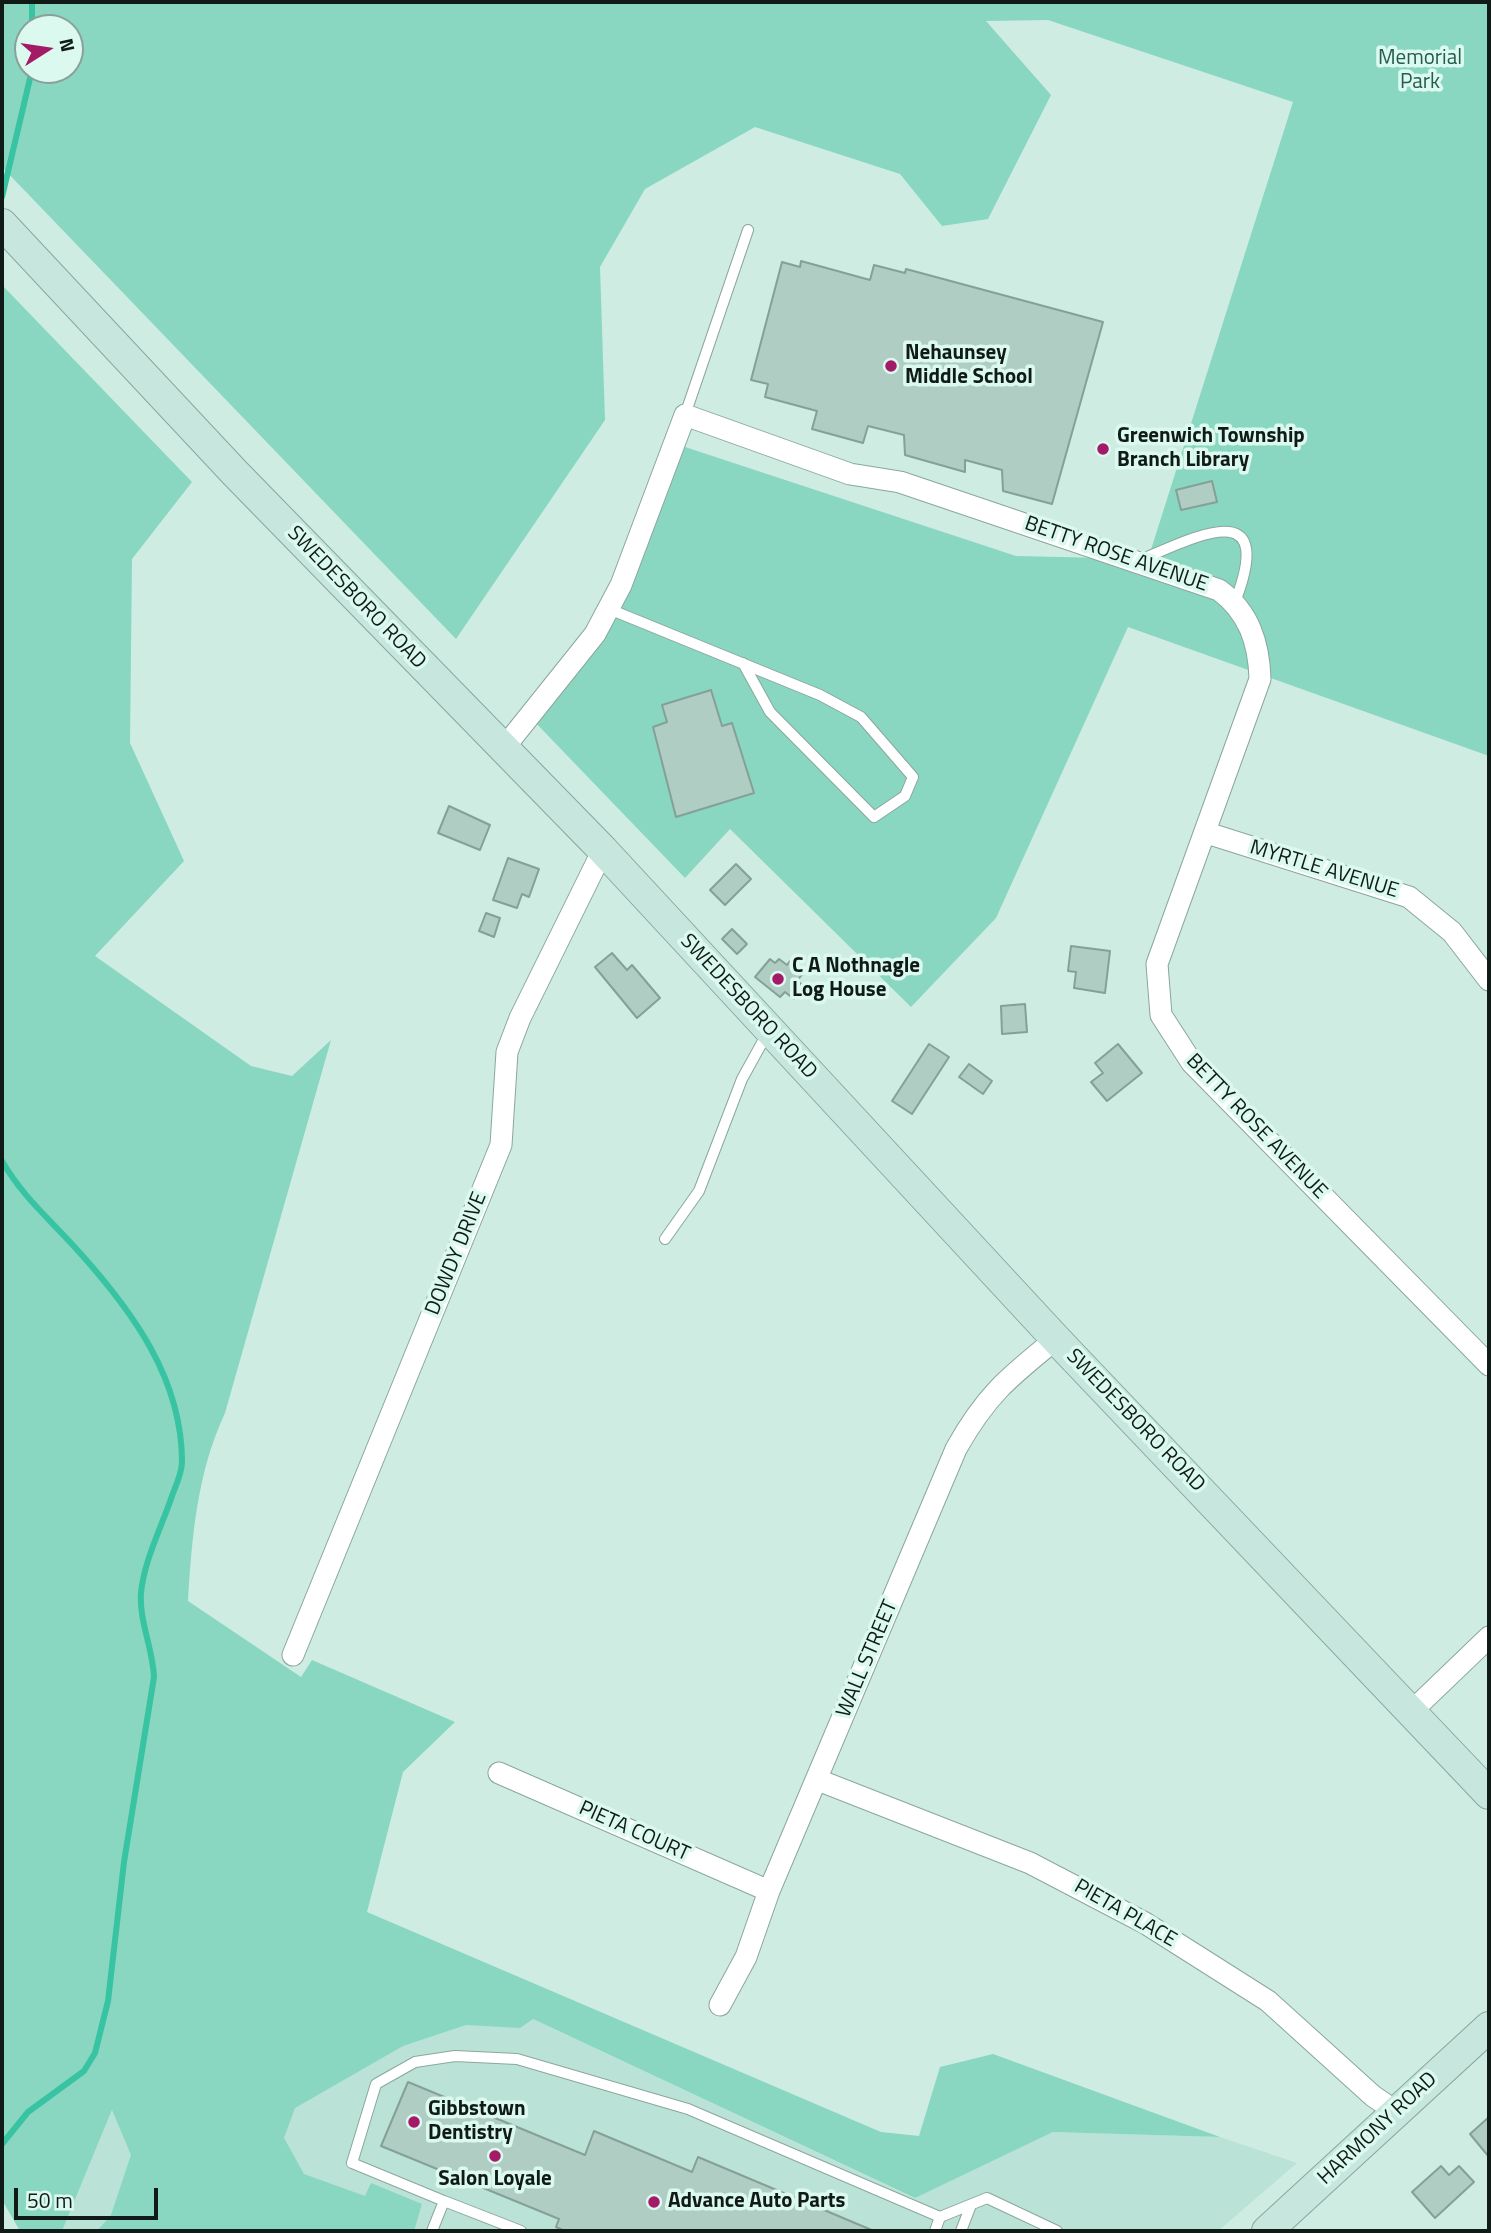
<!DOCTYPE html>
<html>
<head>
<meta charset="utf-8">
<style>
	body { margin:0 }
	#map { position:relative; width:1491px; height:2233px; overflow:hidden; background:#ceece2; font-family:"Titillium Web",sans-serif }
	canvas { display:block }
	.frame { position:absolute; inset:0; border:4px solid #101b18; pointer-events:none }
	.north { position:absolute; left:14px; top:14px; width:70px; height:70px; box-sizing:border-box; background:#dbf9ef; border:2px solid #8aa099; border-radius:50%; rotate:78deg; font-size:19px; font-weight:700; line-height:28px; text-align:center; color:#101b18 }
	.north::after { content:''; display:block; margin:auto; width:24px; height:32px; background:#a31b66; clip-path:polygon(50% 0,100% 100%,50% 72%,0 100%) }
	.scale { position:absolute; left:14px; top:2188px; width:144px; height:32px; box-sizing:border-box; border:4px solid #101b18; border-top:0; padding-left:9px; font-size:21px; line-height:24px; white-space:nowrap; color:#101b18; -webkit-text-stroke:5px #dbf9ef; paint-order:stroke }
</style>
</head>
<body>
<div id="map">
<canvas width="1491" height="2233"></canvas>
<div class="frame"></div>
<div class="north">N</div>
<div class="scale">50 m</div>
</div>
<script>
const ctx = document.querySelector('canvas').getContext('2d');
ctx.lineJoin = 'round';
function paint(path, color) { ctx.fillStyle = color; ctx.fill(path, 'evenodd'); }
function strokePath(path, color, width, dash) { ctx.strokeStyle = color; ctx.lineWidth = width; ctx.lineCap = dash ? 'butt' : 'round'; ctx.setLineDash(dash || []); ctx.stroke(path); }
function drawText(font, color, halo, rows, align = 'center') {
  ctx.font = font + ' "Titillium Web",sans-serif'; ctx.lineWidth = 7; ctx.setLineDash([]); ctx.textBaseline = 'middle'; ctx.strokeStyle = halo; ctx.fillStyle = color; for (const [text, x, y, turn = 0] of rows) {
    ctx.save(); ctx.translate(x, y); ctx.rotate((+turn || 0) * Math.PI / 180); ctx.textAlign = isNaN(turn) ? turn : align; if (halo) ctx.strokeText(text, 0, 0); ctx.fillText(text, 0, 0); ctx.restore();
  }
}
const built = new Path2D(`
	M490 1999 914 2198 1053 2132 1220 2137 1297 2163 1218 2231H62L128 2072Z`);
const green = new Path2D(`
	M2 2H1489V756L1128 627 996 918 911 1007 730 829 685 878 532 719 612 615 679 445 1016 556 1148 559 1293 102 1048 20 986 21 1051 95 988 219 942 226 900 174 755 127 645 189 600 267 605 420 456 639 2 167ZM28 28H70V70H28Z
	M2 285 192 482 132 559 130 743 184 861 95 956 251 1066 292 1076 331 1040 225 1413C197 1473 192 1536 188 1601L301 1677 312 1660 455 1722 403 1772 367 1912 881 2132 919 2136 940 2067 993 2054 1220 2137 1053 2132 915 2198 533 2019 520 2028 466 2025 403 2046 295 2108 284 2138 304 2174 365 2196 371 2183 422 2204 414 2231H97L111 2215 131 2155 112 2110 62 2231H20L2 2200Z`);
const stream = new Path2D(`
	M32 2V28
	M2 197 32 70
	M2 1161C24 1199 52 1221 80 1253 133 1312 182 1379 182 1462 182 1472 177 1483 173 1493 163 1524 144 1560 141 1593 139 1621 153 1649 154 1677L124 1862 108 2001 95 2053 84 2071 28 2112 2 2144`);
const building = new Path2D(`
	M801 261 870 280 874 265 905 273 906 269 1103 322 1052 504 1003 491 1002 470 965 460V472L905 455 904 435 868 426 863 443 812 429 817 411 765 397 768 384 751 380 782 262 800 267Z
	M1212 481 1217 502 1181 510 1176 490Z
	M711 690 722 726 732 723 754 793 676 817 653 727 667 722 662 705Z
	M449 806 490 825 480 850 438 833Z
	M508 858 539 869 529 897 522 894 517 908 493 900Z
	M736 864 751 879 725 905 710 890Z
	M486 913 500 918 494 937 479 931Z
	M732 929 747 944 737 954 722 939Z
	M1071 946 1110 951 1105 993 1074 988 1076 972 1068 971Z
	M612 953 627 970 632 965 660 998 637 1018 595 967Z
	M770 959 775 963 779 959 787 965 790 961 804 972 797 981 804 986 794 999 785 992 780 997 755 977Z
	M1025 1004 1027 1032 1002 1034 1001 1006Z
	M929 1044 949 1057 912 1114 892 1101Z
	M1118 1044 1142 1073 1107 1101 1091 1082 1103 1073 1095 1063Z
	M969 1064 992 1081 983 1094 959 1077Z
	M408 2082 585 2155 594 2131 692 2172 698 2157 874 2231H565L556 2227 559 2219 381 2146Z
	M1489 2117V2157L1470 2134Z
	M1441 2166 1449 2175 1459 2166 1474 2182 1435 2218 1412 2192Z`);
const service = new Path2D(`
	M685 415 748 230
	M1138 561C1195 537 1277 493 1235 602
	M609 609 820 695 861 717 913 777 905 796 874 817 770 712 743 663
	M665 1239 699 1191 742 1079 768 1032
	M444 2201 352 2163 376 2084 415 2062 455 2056 517 2059 688 2109 940 2217
	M432 2231 444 2201 521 2231
	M935 2231 940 2217 987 2198 1057 2231
	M961 2231 971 2205`);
const minor = new Path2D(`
	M503 749 595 634 621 585 685 415 850 474 900 482 1219 590C1249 612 1259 643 1260 679L1157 964 1161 1015 1192 1063 1489 1365
	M1207 833 1409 897 1452 932 1489 980
	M293 1655 501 1145 507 1052 520 1018 603 850
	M1412 1711 1489 1637
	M499 1773 769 1891
	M818 1780 1030 1863 1145 1923 1268 2001 1373 2096 1395 2111
	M720 2005 746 1957 769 1891 956 1449C986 1395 1009 1377 1056 1339`);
const secondary = new Path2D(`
	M2 224 235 473 603 850 1056 1339 1489 1794
	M1267 2231 1489 2027`);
const markers = [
	[891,366,7,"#a31b66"],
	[1103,449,7,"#a31b66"],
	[778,979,7,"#a31b66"],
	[414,2122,7,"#a31b66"],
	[495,2156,7,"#a31b66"],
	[654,2202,7,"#a31b66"]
];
const parkNames = [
	["Memorial",1420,59],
	["Park",1420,83]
];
const poiNames = [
	["Nehaunsey",905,354],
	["Middle School",905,378],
	["Greenwich Township",1117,437],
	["Branch Library",1117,461],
	["C A Nothnagle",792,967],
	["Log House",792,991],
	["Gibbstown",428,2110],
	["Dentistry",428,2134],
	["Salon Loyale",495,2180,"center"],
	["Advance Auto Parts",668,2202]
];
const streetNames = [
	["BETTY ROSE AVENUE",1116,555,19],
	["SWEDESBORO ROAD",356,598,46],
	["MYRTLE AVENUE",1324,870,17],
	["SWEDESBORO ROAD",748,1007,47],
	["BETTY ROSE AVENUE",1256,1127,46],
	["DOWDY DRIVE",457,1254,-68],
	["SWEDESBORO ROAD",1135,1421,46],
	["WALL STREET",868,1659,-67],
	["PIETA COURT",634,1832,24],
	["PIETA PLACE",1125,1914,30],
	["HARMONY ROAD",1378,2129,-43]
];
paint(built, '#bbe2d6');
paint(green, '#89d7c0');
strokePath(stream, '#38c3a2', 6);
paint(building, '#b0cdc3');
strokePath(building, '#84a097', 2);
strokePath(service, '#8aa79d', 12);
strokePath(minor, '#8aa79d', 23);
strokePath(secondary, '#8aa79d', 32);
strokePath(service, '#fff', 10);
strokePath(minor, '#fff', 21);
strokePath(secondary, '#c6e6de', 30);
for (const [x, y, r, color] of markers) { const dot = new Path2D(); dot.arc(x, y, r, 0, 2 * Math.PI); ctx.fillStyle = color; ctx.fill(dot); strokePath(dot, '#dbf9ef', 2.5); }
drawText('21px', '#265c4e', '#dbf9ef', parkNames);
drawText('bold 21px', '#101b18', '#dbf9ef', poiNames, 'left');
drawText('21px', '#101b18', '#dbf9ef', streetNames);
</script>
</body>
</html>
